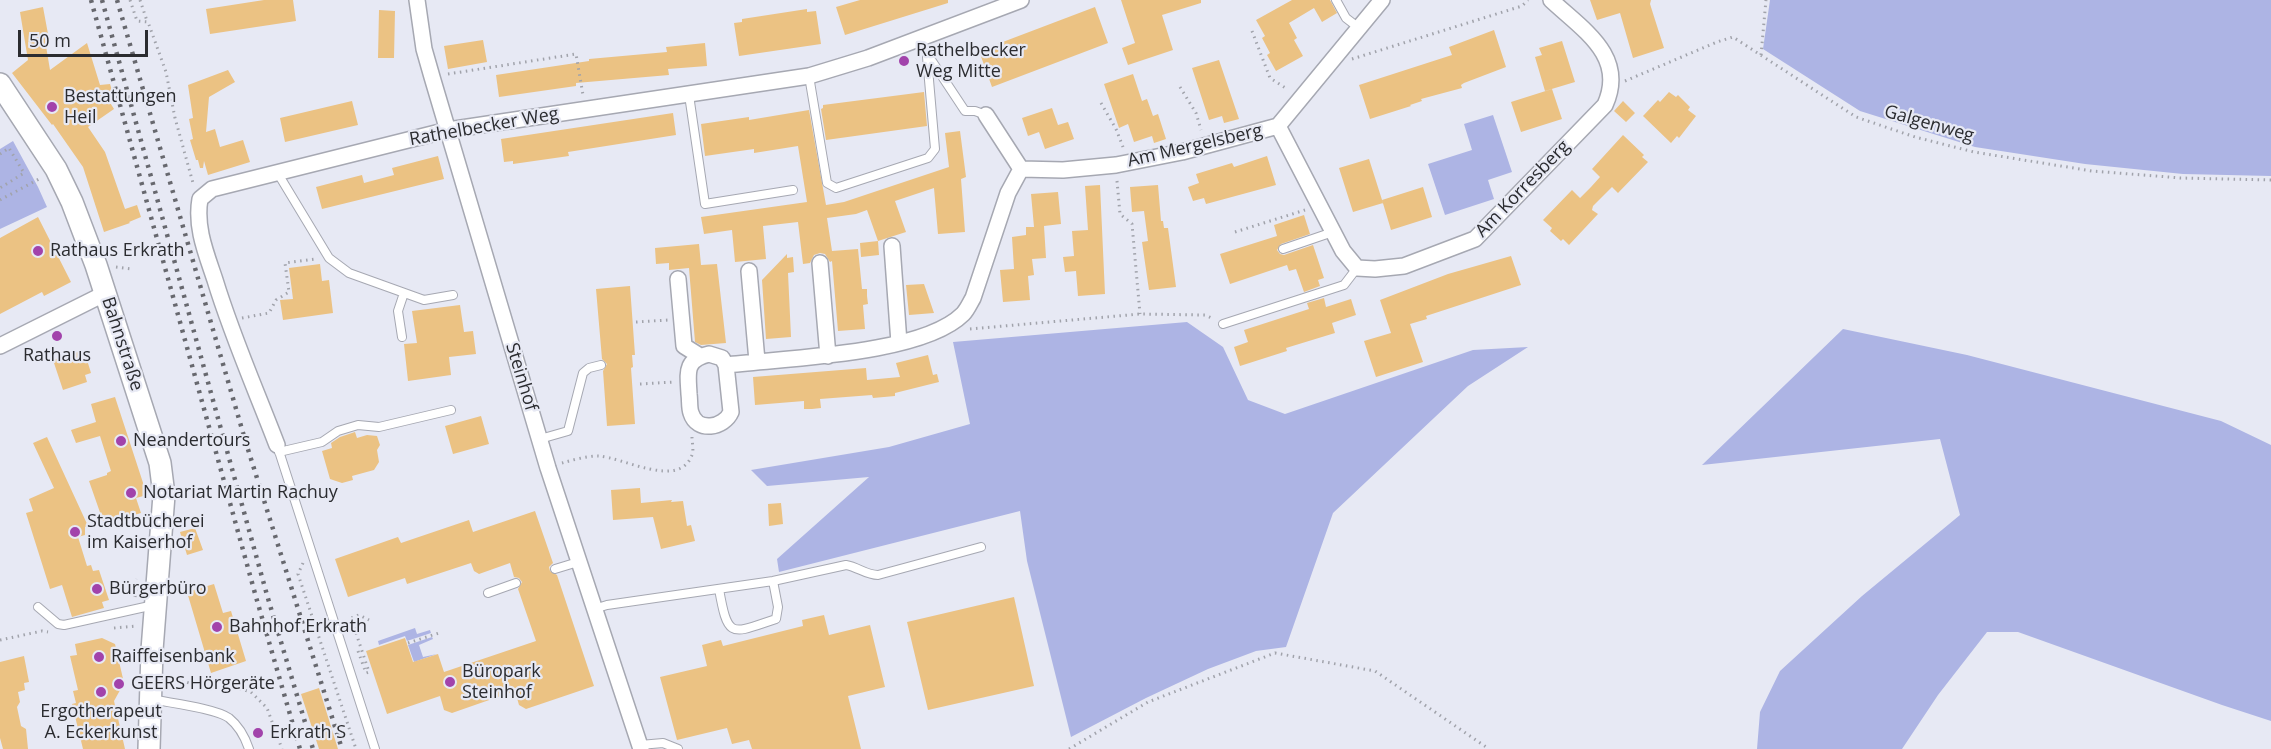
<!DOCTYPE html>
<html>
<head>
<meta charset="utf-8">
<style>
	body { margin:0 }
	#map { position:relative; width:2271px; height:749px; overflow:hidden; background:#e7e9f4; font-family:"Open Sans",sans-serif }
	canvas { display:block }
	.scale { position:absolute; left:18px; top:30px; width:130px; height:27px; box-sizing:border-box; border:3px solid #2b2c30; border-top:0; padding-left:8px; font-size:18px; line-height:21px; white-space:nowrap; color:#2b2c30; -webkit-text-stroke:4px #e7e9f4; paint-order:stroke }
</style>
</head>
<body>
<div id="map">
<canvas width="2271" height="749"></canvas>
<div class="scale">50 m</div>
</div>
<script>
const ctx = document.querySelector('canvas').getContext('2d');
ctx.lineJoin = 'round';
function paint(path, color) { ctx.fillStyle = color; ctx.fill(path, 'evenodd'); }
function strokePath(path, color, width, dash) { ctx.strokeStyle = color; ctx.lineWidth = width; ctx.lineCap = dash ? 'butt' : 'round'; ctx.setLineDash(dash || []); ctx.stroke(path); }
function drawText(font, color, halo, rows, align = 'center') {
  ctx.font = font + ' "Open Sans",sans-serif'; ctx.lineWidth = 4.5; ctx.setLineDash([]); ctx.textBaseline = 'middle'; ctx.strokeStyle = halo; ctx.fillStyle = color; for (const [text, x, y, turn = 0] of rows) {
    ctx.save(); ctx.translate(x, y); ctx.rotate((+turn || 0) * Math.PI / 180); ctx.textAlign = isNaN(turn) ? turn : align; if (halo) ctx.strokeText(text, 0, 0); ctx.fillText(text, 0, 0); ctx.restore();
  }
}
const green = new Path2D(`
	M1770 0H2271V176L2183 174 2085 164 1975 147 1860 111 1763 49Z
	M1493 115 1512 172 1488 180 1494 199 1445 215 1428 164 1472 150 1464 124Z
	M13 141 38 187 47 207 0 229V149Z
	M1187 322 1223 347 1248 400 1285 414 1473 350 1528 347 1468 386 1333 513 1286 647 1256 651 1208 669 1146 698 1071 737 1027 561 1020 511 779 572 777 559 869 477 767 486 751 470 889 447 970 424 953 342Z
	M1843 329 1967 355 2221 421 2271 445V721L2222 705 2018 632H1987L1938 695 1902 749H1757L1760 712 1780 671 1862 596 1960 515 1940 439 1702 465Z
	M415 628 417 634 430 630 431 633 407 641 405 636 379 645 378 641Z
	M432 637 433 639 419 645 423 657 437 654 414 662 408 645Z`);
const building = new Path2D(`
	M264 0H293L296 21 210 34 206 9Z
	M860 0H948V3L845 35 836 7Z
	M1121 0H1201V3L1162 15 1173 50 1128 65 1122 48 1135 43Z
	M1292 0H1330L1337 13 1322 22 1314 8 1289 23 1297 38 1294 40 1303 56 1276 71 1267 55 1270 53 1262 38 1265 36 1256 20Z
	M1590 0H1651L1650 4 1664 48 1633 58 1620 13 1597 20Z
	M43 7 48 34H44L50 70 87 43 100 85 110 84 114 97 109 101 114 109 88 127 105 152 125 209 137 205 141 217 129 222 130 223 104 232 83 167 53 124 52 125 12 73 28 60 20 12Z
	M1095 7 1108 43 992 87 979 51Z
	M807 9V12L816 11 821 44 739 56 734 23 742 22V19Z
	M379 10 395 11 394 58H378Z
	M1494 30 1506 67 1464 83 1461 85 1462 88 1421 99 1422 101 1410 105 1411 106 1370 119 1359 85 1452 55 1449 47Z
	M483 40 487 62 448 69 444 46Z
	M1562 41 1575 82 1545 91 1535 57 1542 55 1539 48Z
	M705 43 707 66 668 69 669 75 576 83V86L499 97 496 75 589 61V59L667 52 666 47Z
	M1219 60 1239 119 1224 123 1222 116 1209 120 1192 68Z
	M228 70 235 82 209 97 206 132 215 129 220 147 243 140 250 162 208 175 204 161 203 168H200L198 160H196L190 140 193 139 189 119 193 118 188 85Z
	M1133 74 1142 101 1147 99 1153 116 1158 114 1166 139 1154 143 1152 136 1134 142 1128 124 1119 128 1104 84Z
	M1552 89 1562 119 1521 132 1511 102Z
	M924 92 927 126 826 140 821 109 823 108V105Z
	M1669 92 1676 97 1678 95 1690 107 1688 110 1696 116 1679 138 1677 136 1671 143 1643 116 1658 100 1660 102Z
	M352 101 358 125 285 142 280 118Z
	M1623 101 1635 113 1626 122 1614 111Z
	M1052 108 1058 125 1068 122 1074 139 1045 149 1039 132 1028 136 1022 118Z
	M809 110 826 205 844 202 949 167 945 133 960 131 966 177 961 179 965 232 938 234 934 188 895 201 906 232 878 241 867 210 856 214 827 218 832 251 858 249 862 289H867V296L868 304 863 305 865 329 838 331 832 261 830 262 825 254 820 253 814 255 810 263 803 264 798 222 763 226 766 259 735 262 732 230 704 234 701 217 807 202 798 146 754 153V149L705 156 701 124 749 117V120Z
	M673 113 676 135 568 152 569 156 513 164V161L504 162 501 139Z
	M1623 135 1644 155 1642 157 1648 162 1618 193 1612 187 1593 206 1592 210 1598 214 1569 245 1563 239 1561 241 1550 231 1552 228 1543 220 1572 190 1580 198 1591 187 1600 177 1592 169Z
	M438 156 444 179 322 209 316 187 362 175 364 183 394 175 392 168Z
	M1267 156 1276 185 1206 204 1204 198 1193 201 1188 187 1199 183 1196 174 1232 163 1234 167Z
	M1369 159 1383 203 1353 212 1339 168Z
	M1100 185 1105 294 1078 296 1076 271 1065 272 1063 257 1074 256 1072 231 1088 230 1085 186Z
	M1158 185 1161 221H1163L1164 228H1168L1176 287 1149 290 1142 242 1148 241 1144 211 1132 212 1130 187Z
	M1423 187 1432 217 1391 230 1382 200Z
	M1058 192 1061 224 1044 226 1046 258 1032 259 1034 275 1028 276 1030 300 1003 302 1000 270 1014 269 1012 237 1026 235V227H1034L1031 194Z
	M1304 215 1310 234 1281 244 1277 250 1280 254 1284 255 1313 245 1324 278 1318 280 1320 286 1304 292 1296 269 1289 271 1287 265 1230 284 1220 254 1277 236 1274 225Z
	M38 217 71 282 44 296 42 292 0 314V238Z
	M878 241 879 255 861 257 860 243Z
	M699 244 701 265 717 264 726 343 701 345 695 342 689 268 669 270V263L656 264 655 248Z
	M787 254V258L793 257 794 272 788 273 791 337 766 339 762 280Z
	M1511 256 1521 285 1426 316 1427 319 1410 324 1423 362 1376 377 1364 341 1391 333 1380 300 1448 274Z
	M320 264 322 281 329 280 333 313 283 320 280 300 293 299 289 268Z
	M924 284 934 313 909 315 906 285Z
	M630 286 635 355H632L633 367 631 368 635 424 607 426 603 371 607 364 602 359 596 289Z
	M1324 298 1326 307 1351 299 1356 315 1332 323 1335 333 1286 348 1287 351 1240 366 1234 347 1248 342 1244 330 1309 309 1307 303Z
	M460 305 464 332 473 331 476 354 449 357 451 375 408 381 404 344 417 343 412 311Z
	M84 350 91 373 85 375 87 382 63 390 53 360Z
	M928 355 933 375 937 374 939 382 895 393V396L873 398 872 395 820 399 821 408 812 409H804V401L755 405 753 377 866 368 867 380 900 377 896 363Z
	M115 397 147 495 136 498 141 513 114 521 113 518 103 521 89 481 107 475V473L111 471 100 436 76 443 71 430 96 422 91 404Z
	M481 416 489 444 453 454 445 426Z
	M355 432 357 438 367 435 377 436 380 445 377 450 379 462 374 470 352 476 353 480 342 483 330 479 322 451 332 448 331 443 340 437Z
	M47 437 88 526 85 527V535L78 537 87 566 91 565 93 571 99 570 109 600 102 602 104 608 72 617 62 585 50 589 26 513 33 511 29 499 54 488 33 443Z
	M640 488 641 503 672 500 671 502 683 501 687 526 691 525 695 541 661 549 653 517 613 520 611 490Z
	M781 503 783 524 769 526 768 504Z
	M535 511 553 563 549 567 550 571 557 575 594 686 526 709 519 705 515 691 452 713 444 710 440 696 387 714 366 651 405 638 413 662 438 654 444 672 536 641 518 589 522 582 519 578 514 577 510 563 479 574 474 571 471 563 407 584 405 578 348 597 335 559 398 537 401 543 469 520 473 532Z
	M195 528 203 550 187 555 180 532Z
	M214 584 223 613 231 611 246 661 211 673 187 592Z
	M1014 597 1034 686 928 710 907 622Z
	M824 615 829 635 870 625 885 687 848 696 861 749H752L749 740 732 744 727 728 677 740 660 677 707 666 702 645 721 640 723 646 803 626 802 620Z
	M102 638 115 644 124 683 114 701 125 749H83L72 704 76 703 73 691 78 690 70 656 77 655 75 644Z
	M24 656 29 682 24 683 25 690 18 692 20 702 17 707 21 726 26 729 28 749H3L0 738V662Z
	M319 688 338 749H319L301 694Z`);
const path = new Path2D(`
	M130 0 137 21 148 22 166 72 175 118 193 183
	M140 0 147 21
	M1252 31 1270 78 1287 89
	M1761 55 1766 0
	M1352 59 1522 6 1528 0
	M448 74 576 54 583 95
	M1625 81 1717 42 1733 37 1856 117 1915 137 1974 152 2092 171 2181 178 2271 180
	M1180 87 1196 113 1201 130
	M1101 103 1116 129 1123 147
	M0 154 9 148 24 173 0 188
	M1117 181 1120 214 1132 224 1140 314
	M0 200 39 179
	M1235 232 1305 210
	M116 267 132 269
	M242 318 269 313 276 300 289 292 285 263 315 259
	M636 322 668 320
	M970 329 1140 314 1205 315 1214 319
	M640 384 674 382
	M562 463C573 460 586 456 598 456 623 457 679 490 692 455 694 450 692 442 692 437
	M303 563 298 574 356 749
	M135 597 137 579
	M114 628 137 626
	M0 640 42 631 48 632
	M408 643 439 633
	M358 651 366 673 369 672 351 618 359 615 369 620
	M170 677 208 689 230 686 251 692 267 708 282 749
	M1069 749 1148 702 1275 653 1375 671 1489 749`);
const lane = new Path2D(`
	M1336 0 1346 18 1359 28
	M918 40 965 111H975L986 115
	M809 76 827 183 836 188 928 158 935 149 927 57
	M689 95 705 204 793 190
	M277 172 329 258 349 273 424 300 453 295
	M1283 249 1333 232
	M1223 324 1344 285 1357 268
	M402 337 398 311 404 293
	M540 439 568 431 583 373 589 368 601 365
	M277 445 375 749
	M279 452 322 442 338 431 358 425 379 427 451 410
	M555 569 578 562
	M719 589C728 640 731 634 776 619L778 607 773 581
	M488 593 516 583
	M38 607 58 624 64 625 154 605
	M594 609 607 605 773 581 846 565C858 567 866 575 878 575L981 547
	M151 699C169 703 215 708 229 718 239 726 245 737 249 749
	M640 745 663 743 678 749`);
const street = new Path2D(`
	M417 0 424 49 432 77 548 468 641 749
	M986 115 1021 169
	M1278 126 1343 251 1357 268 1375 269 1404 266 1475 239 1605 105C1627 56 1583 30 1551 0
	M892 246 899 343
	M820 263 828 356
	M749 271 757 361
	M678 279 684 346 700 356
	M0 346 106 293
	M709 354 722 358 726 365 731 412C724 428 697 433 691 413 689 408 690 400 689 394 688 373 684 360 709 354Z
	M726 365C784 358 922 355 963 314 967 310 970 303 973 298L1008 193 1021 169 1063 170 1116 165 1182 152 1278 126 1382 0
	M277 445C256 390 232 336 215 280 206 253 195 227 200 199L212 189 448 130 809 76 868 58 1021 0`);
const secondary = new Path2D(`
	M0 84 56 169 72 202 96 265 160 463 164 495 152 650 149 749`);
const rail = new Path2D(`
	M91 0 256 597 300 749
	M102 0 267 595 313 749
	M117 0 246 443 342 749`);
const markers = [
	[904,61,6,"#a243ab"],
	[52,107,6,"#a243ab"],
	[38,251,6,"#a243ab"],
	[57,336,6,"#a243ab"],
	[121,441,6,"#a243ab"],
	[131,493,6,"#a243ab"],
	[75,532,6,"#a243ab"],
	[97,589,6,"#a243ab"],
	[217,627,6,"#a243ab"],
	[99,657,6,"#a243ab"],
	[450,682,6,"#a243ab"],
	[119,684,6,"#a243ab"],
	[101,692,6,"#a243ab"],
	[258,733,6,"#a243ab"]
];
const poiNames = [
	["Rathelbecker",916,51],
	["Weg Mitte",916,72],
	["Bestattungen",64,97],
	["Heil",64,118],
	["Rathaus Erkrath",50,251],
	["Rathaus",57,356,"center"],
	["Neandertours",133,441],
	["Notariat Martin Rachuy",143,493],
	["Stadtbücherei",87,522],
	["im Kaiserhof",87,543],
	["Bürgerbüro",109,589],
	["Bahnhof Erkrath",229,627],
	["Raiffeisenbank",111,657],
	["Büropark",462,672],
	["Steinhof",462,693],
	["GEERS Hörgeräte",131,684],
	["Ergotherapeut",101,712,"center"],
	["A. Eckerkunst",101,733,"center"],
	["Erkrath S",270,733]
];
const streetNames = [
	["Galgenweg",1929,124,16],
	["Rathelbecker Weg",484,127,-10],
	["Am Mergelsberg",1195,146,-13],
	["Am Korresberg",1523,189,-46],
	["Bahnstraße",122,344,72],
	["Steinhof",521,377,73]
];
paint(green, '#adb4e4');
paint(building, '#ebc283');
strokePath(lane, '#a6a8b2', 10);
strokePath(street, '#a6a8b2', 18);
strokePath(secondary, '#a6a8b2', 24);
strokePath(path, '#a1a3ab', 3, [1.5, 4.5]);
strokePath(lane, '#fff', 8);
strokePath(street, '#fff', 15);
strokePath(secondary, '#fff', 21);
strokePath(rail, '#67686e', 4.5, [3, 6]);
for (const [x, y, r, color] of markers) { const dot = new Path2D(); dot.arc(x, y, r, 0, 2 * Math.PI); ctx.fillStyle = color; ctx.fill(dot); strokePath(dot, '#e7e9f4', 2); }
drawText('18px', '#2b2c30', '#e7e9f4', poiNames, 'left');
drawText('18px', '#2b2c30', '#e7e9f4', streetNames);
</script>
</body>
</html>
